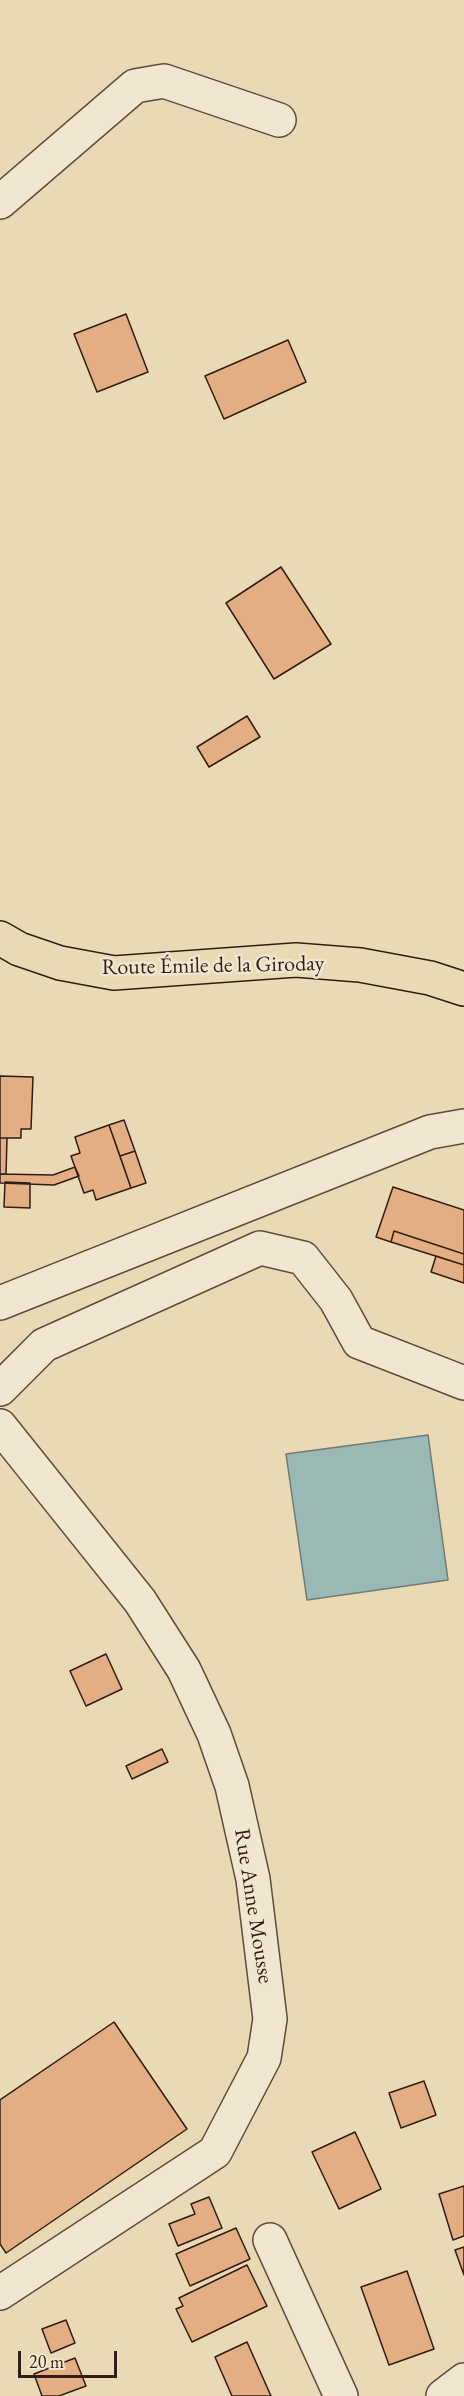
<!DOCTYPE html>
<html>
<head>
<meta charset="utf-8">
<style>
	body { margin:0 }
	#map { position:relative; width:464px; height:2396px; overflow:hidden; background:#ead9b5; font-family:"EB Garamond",serif }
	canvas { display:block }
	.scale { position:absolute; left:18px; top:2351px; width:99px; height:27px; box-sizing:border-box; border:3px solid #311d16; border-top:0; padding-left:8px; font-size:18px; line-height:21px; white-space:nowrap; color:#311d16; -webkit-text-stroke:4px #f1e6cf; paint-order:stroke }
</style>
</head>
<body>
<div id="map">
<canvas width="464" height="2396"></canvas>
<div class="scale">20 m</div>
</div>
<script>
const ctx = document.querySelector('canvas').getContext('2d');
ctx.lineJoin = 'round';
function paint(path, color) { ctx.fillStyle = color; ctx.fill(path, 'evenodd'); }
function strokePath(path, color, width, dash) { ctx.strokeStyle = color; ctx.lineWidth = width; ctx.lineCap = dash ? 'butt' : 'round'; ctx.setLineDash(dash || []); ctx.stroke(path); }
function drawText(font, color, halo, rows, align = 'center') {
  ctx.font = font + ' "EB Garamond",serif'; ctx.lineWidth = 5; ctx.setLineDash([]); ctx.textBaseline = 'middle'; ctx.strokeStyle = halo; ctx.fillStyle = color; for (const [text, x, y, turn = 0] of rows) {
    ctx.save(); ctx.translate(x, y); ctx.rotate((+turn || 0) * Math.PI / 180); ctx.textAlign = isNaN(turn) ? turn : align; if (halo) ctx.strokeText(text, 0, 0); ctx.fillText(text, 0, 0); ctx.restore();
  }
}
const water = new Path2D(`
	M428 1435 448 1580 307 1600 286 1454Z`);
const building = new Path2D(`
	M126 314 148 372 97 392 74 334Z
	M288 340 306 382 224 419 205 376Z
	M281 567 331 644 274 679 226 603Z
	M247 716 260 737 209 767 197 747Z
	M0 1076 33 1077 31 1129H21V1138H0Z
	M124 1120 135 1151 120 1156 109 1125Z
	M109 1125 131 1188 96 1200 93 1190 84 1193 71 1156 80 1153 75 1137Z
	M0 1138H7L6 1174H0Z
	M135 1151 146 1183 131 1188 120 1156Z
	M75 1167 79 1176 54 1185 0 1183V1174L53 1175Z
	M5 1182 30 1183V1208L4 1207Z
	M393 1187 464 1210V1254L394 1231 391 1242 376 1237Z
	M394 1231 464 1254V1265L391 1242Z
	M436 1256 464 1265V1283L431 1272Z
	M106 1654 122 1689 86 1706 70 1671Z
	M162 1749 168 1762 132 1779 126 1766Z
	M114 2022 187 2129 6 2253 0 2244V2100Z
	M424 2081 436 2115 401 2128 389 2093Z
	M355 2132 381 2189 339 2209 312 2152Z
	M464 2186V2236L453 2240 439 2194Z
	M209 2197 222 2228 178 2246 169 2224 195 2214 191 2204Z
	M236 2228 250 2259 190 2286 176 2254Z
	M464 2247V2275L455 2250Z
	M247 2265 267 2306 192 2342 176 2309 183 2306 179 2298Z
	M407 2271 434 2349 389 2365 361 2287Z
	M66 2320 75 2343 51 2353 42 2329Z
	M247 2342 271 2396H232L215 2357Z
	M75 2358 86 2386 59 2396H42L34 2374Z`);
const minor = new Path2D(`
	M0 202 135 86 164 81 279 120
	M0 1303 430 1132 464 1126
	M0 1389 44 1345 260 1248 303 1258 336 1300 359 1342 464 1383
	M0 1426 140 1601 184 1670 214 1734 232 1786 253 1879 270 2019 264 2058 215 2152 0 2293
	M270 2240 341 2396
	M443 2396 464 2380`);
const major = new Path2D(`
	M0 938 19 949 60 963 114 973 296 960 360 965 430 978 464 989`);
const streetNames = [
	["Route Émile de la Giroday",213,966,-1],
	["Rue Anne Mousse",253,1906,81]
];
paint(water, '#9ab9b5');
strokePath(water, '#707b75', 1.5);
paint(building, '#e4ae84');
strokePath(building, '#311d16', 1.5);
strokePath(minor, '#5f4c3e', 36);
strokePath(major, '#311d16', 36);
strokePath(minor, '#f1e6cf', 33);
strokePath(major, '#ead9b5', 33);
drawText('22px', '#311d16', '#f1e6cf', streetNames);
</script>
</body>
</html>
